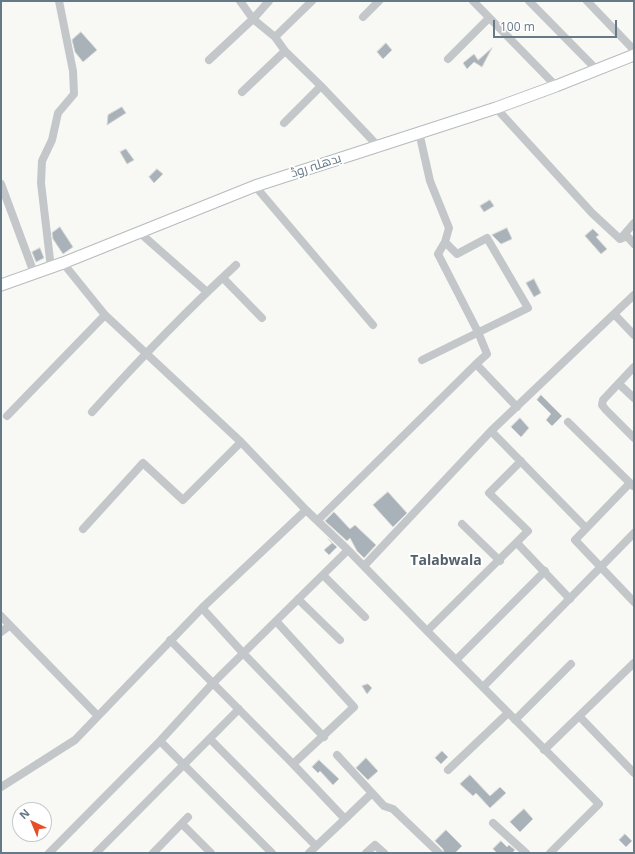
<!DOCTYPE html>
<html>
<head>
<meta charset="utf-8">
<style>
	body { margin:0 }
	#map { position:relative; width:635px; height:854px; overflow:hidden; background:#f8f8f5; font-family:"Open Sans",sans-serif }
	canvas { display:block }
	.frame { position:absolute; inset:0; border:2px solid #667986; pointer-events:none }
	.north { position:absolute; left:12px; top:802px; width:40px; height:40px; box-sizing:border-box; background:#fff; border:1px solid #c2c9cf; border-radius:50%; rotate:316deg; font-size:11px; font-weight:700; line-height:16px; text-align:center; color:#667986 }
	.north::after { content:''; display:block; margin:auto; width:14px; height:18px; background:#e44f28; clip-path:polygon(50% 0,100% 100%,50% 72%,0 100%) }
	.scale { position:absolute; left:493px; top:20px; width:124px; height:18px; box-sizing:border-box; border:2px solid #667986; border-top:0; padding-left:5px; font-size:12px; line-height:14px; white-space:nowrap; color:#667986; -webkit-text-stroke:3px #fff; paint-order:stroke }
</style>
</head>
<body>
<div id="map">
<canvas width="635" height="854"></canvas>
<div class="frame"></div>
<div class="north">N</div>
<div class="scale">100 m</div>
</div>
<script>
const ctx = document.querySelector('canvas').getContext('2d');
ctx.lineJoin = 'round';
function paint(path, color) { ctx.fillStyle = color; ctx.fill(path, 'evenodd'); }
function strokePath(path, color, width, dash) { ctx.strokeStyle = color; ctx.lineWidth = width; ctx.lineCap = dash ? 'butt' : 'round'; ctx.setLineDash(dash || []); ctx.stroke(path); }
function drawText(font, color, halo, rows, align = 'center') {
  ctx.font = font + ' "Open Sans",Cairo,sans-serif'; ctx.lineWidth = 4; ctx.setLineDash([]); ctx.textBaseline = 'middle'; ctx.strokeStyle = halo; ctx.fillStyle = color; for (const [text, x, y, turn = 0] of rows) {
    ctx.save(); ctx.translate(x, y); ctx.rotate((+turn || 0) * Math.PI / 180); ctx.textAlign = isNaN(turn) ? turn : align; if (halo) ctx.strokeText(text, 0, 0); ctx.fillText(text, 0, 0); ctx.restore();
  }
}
const building = new Path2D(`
	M81 32 97 50 83 62 75 52 72 40Z
	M386 43 392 50 383 59 377 52Z
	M492 48 482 67 474 62 467 69 463 63 474 54 478 60Z
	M122 107 126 113 107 125 108 115Z
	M126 149 134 160 127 164 120 152Z
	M157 169 163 174 154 183 149 177Z
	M490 200 494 206 484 212 480 206Z
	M60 227 73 247 63 254 53 239 52 233Z
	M507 228 512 239 501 244 492 235Z
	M593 229 599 235 596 237 607 249 601 254 585 236Z
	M40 248 44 258 36 262 32 252Z
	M534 279 541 293 534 297 526 283Z
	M541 395 562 416 552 426 546 420 551 414 537 400Z
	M520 418 529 428 521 437 511 427Z
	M388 492 407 513 393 527 373 505Z
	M334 512 350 529 355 525 376 545 364 558 357 551 350 538 347 541 325 521Z
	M328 539 337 547 329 555 324 550 332 543Z
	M368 684 372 688 367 694 362 686Z
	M442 751 448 757 441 764 435 758Z
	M366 758 378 771 368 780 356 768Z
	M319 760 339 779 333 785 320 771 318 773 312 767Z
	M470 775 490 796 500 787 506 793 490 808 476 793 473 796 460 784Z
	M524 809 533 819 520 832 510 822Z
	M446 830 462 846 455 853H444L443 849 435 841Z
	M625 834 632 841 626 847 619 840Z
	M501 841 507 847 509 845 515 850 512 853H497L493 849Z`);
const minor = new Path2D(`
	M240 1 253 19 275 37 285 51 321 86 377 145
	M473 1 556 86
	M529 1 597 70
	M587 1 634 50
	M363 17 379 1
	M275 37 312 1
	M448 59 489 18
	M209 60 253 19 269 1
	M242 92 285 51
	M496 108 592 213 620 239 627 236 634 244
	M284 123 321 86
	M1 184 34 273
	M255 186 373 325
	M140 233 207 292
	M621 238 634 223
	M63 263 105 315 241 442 306 510 348 550 427 631 599 804 550 853
	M51 268 41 183 42 161 52 140 58 113 74 94 73 71 59 1
	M223 278 262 318
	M615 315 634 335
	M422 360 528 308 487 238 457 254 445 242
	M476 364 517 407
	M634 367 603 400 602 405 606 410 634 438
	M619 384 634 398
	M92 412C138 361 185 312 236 265
	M7 416 105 315
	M568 422 633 486
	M491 431 586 528
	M630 483 575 540 634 602
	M318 520 476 364 487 354 478 332 438 254 445 242 449 228 430 181 419 132
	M462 524 500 561
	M83 529 143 463 183 500 241 442
	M517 543 570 599
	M364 566 491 431 634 295
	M323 575 365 617
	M298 599 340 640
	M202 608 243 653 324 737
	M1 616 98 716
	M276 621 354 707 293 764
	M427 631 528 531 489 493 521 461
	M1 632 9 626
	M170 640 293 764 345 819 309 853
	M456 660 545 571
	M483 687 634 533
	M579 716 634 773
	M515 720 571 664
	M210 739 316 846
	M160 741 272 853
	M544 750 634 663
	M337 755 384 806 393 809 439 853
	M448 770 508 713
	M1 787 75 740 202 608 306 510
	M345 819 372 793
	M493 823 526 853
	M182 824 211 853
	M49 853 160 741 213 683 348 550
	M96 853 239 709
	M153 853 188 817
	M366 853 375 845 384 853`);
const major = new Path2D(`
	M1 285 63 263 255 186 496 108 556 86 634 55`);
const streetNames = [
	["بدھلہ روڈ",316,166,-18]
];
const neighbourhoodNames = [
	["Talabwala",446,561]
];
paint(building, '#a9b2b8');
strokePath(building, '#d9d9d7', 1);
strokePath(major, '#b6bbbe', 13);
strokePath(minor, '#c3c7ca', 8);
strokePath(major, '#fff', 11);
drawText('13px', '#667986', '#fff', streetNames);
drawText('bold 14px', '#54616b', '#fff', neighbourhoodNames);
</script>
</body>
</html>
